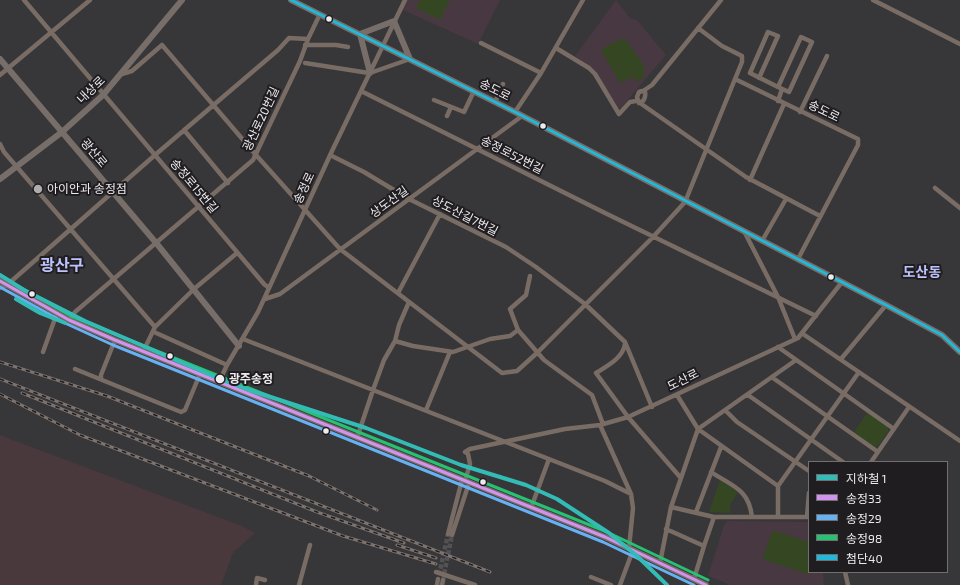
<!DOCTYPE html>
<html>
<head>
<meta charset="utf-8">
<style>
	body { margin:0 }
	#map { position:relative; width:960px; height:585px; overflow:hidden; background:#373638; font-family:"Exo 2","Noto Sans KR",sans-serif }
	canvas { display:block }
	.legend { position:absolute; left:808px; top:461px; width:140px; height:112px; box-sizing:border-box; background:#1f1d1f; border:1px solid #716f72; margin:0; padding:5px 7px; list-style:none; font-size:12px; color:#edebee }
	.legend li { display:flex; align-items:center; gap:8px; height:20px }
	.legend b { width:20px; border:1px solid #716f72 }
</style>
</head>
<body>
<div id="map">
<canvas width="960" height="585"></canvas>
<ul class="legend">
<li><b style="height:5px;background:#33bcb5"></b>지하철 1</li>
<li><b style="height:5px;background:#d193ec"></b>송정33</li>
<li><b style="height:5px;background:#66b1f2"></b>송정29</li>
<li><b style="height:5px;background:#26c172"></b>송정98</li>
<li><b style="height:5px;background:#20b9da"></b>첨단40</li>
</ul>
</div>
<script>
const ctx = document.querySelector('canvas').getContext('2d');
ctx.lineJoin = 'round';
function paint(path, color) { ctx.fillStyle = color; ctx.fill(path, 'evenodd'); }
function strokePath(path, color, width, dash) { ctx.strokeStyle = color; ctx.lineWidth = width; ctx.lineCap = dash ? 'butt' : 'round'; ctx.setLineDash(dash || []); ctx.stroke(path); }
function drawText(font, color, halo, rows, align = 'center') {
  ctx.font = font + ' "Exo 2","Noto Sans KR",sans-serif'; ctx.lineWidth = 4; ctx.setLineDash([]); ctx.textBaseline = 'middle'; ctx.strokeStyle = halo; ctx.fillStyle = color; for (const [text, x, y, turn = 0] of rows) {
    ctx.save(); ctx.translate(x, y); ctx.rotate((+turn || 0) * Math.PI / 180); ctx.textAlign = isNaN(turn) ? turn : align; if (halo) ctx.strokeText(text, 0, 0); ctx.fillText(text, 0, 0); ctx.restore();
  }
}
const industrial = new Path2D(`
	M0 435 242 526 255 533 233 553 221 585H0Z`);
const education = new Path2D(`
	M405 0H500L478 44 401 9Z
	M616 0 630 18 637 20 666 55 621 108 618 109 592 68 575 56Z
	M728 521 809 522V572H823L824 585H730L708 576 724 525Z`);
const green = new Path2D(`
	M420 0H450L440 20 416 8Z
	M620 39 626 40 645 67 643 69 645 75 641 80 636 82 634 78H629L620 83 602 52V49Z
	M868 412 888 427V432L875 449 853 433Z
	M720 480 738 492 730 505V513L709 512Z
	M775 531 809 542 810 573 807 574 765 560 763 557 772 532Z`);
const minorTunnel = new Path2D(`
	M439 575 448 534
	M443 580 452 535`);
const minor = new Path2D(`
	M24 0 264 284 269 288
	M873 0 960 44
	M698 28 722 46 742 56V62L735 79
	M801 37 812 42 789 92 778 87Z
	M481 43 541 73
	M305 45H336L348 47
	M556 48 589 68 595 74 619 114 630 102 636 101
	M305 63 369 73
	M370 73 410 59
	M122 74 132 71 162 45 256 155 340 249 502 373 517 371 538 352 653 237 685 202 735 79 858 139V145L798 259
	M0 75 90 0
	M759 78 778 36 768 32 750 73 778 87
	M361 91 605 213 816 316
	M642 91 645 92C646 97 644 102 639 103L637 97 639 92Z
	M643 91 652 85 721 0
	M434 100 464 112 474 91
	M778 101 782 89
	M495 102 503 84
	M640 103 746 177 820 216
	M515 112 541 73 583 0
	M800 112 827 56
	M447 116 451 107
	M184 130 228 183
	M0 144 4 152 155 327
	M330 155 364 172 409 199 506 247 536 267 585 304 625 342 652 407
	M750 180 784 104
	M935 188 960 208
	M744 231 778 297 795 339
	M762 241 786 199
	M530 276 526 295 510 309 518 330 544 360 592 395 603 424
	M0 288 7 285 155 155 278 50 289 38 308 39
	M398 293 440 214
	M265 299 280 294 522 116
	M69 320 75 312 253 160 300 61 308 39 320 14
	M154 332 227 365
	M803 334 960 441
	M243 339 373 390 384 360 395 341 413 346 453 352 490 339 510 336 518 330
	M395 341 399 325 409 302
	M625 344C623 358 607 366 596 373L628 417 680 477
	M778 347 894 429
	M43 352 57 313
	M143 352 155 327 194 289 237 253
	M841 359 886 305
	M75 369 181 412 185 410 200 374
	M773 378 878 452
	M101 379V375L115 340
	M219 382 227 365 258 312 332 151 405 0
	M677 395 698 429 778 486 859 372
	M748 395 843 462
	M426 410 450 352
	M726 411 737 422 809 471
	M600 425 631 494 633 508 629 548
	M357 438 373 390 605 481 631 494
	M871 462 909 407
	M711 472C732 486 749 489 752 517
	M465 481 470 464 468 454 465 452 470 449 565 429 600 425 628 417 798 338 842 282
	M778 486V517
	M671 507 714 517H809
	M531 508 549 459
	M696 512 721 447
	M807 517 809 493
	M666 529 704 546 694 579
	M448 534 462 480
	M452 535 469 483
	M704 546 714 517
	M660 563 671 507 698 429 796 360
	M436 572 475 585
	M845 572 848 585
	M591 577 611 585
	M256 585 257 578 265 580
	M299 585 310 545
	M437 585 438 579
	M442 585 443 580
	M620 585 633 550`);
const major = new Path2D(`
	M291 0 515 112 886 305 942 335 960 352
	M0 59 157 244 239 346
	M370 73 360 34 394 21 410 59
	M0 179 62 132 103 95 182 0
	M0 281 69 320 115 340 605 537 706 585`);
const rail = new Path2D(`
	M0 362 107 396 309 476 377 510
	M0 379 490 572
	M22 393 317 512 404 543
	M0 394 80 435 343 536 436 564
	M397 545 436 558`);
const bus1 = new Path2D(`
	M0 281 69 320 115 340 605 537 706 585`);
const bus2 = new Path2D(`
	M0 287 67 324 113 345 603 542 694 585`);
const bus3 = new Path2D(`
	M2 277 71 316 117 335 607 532 708 580`);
const bus4 = new Path2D(`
	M291 0 515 112 886 305 942 335 960 352`);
const metro1 = new Path2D(`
	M0 275 24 290 85 321 213 376 249 390 366 428 461 465 526 485 557 499 609 533 636 555 667 585
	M16 299 40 313 65 323`);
const markers = [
	[329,19,3.5,"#edebee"],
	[543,126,3.5,"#edebee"],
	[38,189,5,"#adacae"],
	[831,277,3.5,"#edebee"],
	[32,294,3.5,"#edebee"],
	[170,356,3.5,"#edebee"],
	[220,379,5,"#edebee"],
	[326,431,3.5,"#edebee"],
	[483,482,3.5,"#edebee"]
];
const streetNames = [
	["내상로",91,90,-44],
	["송도로",495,90,27],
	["송도로",824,111,26],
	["광산로20번길",261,119,-65],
	["광산로",94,153,50],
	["송정로52번길",512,155,27],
	["송정로15번길",194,186,50],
	["송정로",304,188,-65],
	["상도산길",389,202,-36],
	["상도산길7번길",465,216,27],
	["도산로",683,380,-27]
];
const poiNames = [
	["아이안과 송정점",47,189]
];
const stopNames = [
	["광주송정",229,379]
];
const quarterNames = [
	["도산동",922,272]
];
const districtNames = [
	["광산구",62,266]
];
paint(industrial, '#49383c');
paint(education, '#483841');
paint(green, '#344722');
strokePath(minorTunnel, '#525153', 4.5, [4.5, 2]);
strokePath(minor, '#786c64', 4.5);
strokePath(major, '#776d69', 6);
strokePath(rail, '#7c736f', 3);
strokePath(rail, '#1f1d1f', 1.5, [4.5]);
strokePath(bus1, '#d193ec', 3);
strokePath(bus2, '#66b1f2', 3);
strokePath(bus3, '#26c172', 3);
strokePath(bus4, '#20b9da', 3);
strokePath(metro1, '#33bcb5', 4);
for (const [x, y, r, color] of markers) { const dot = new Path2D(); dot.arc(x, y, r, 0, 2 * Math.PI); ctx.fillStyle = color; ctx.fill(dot); strokePath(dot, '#1f1d1f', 1.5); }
drawText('12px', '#edebee', '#1f1d1f', streetNames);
drawText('12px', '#edebee', '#1f1d1f', poiNames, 'left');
drawText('bold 12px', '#edebee', '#1f1d1f', stopNames, 'left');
drawText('bold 14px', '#bdc3fc', '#1f1d1f', quarterNames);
drawText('bold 16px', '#bdc3fc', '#1f1d1f', districtNames);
</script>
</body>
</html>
